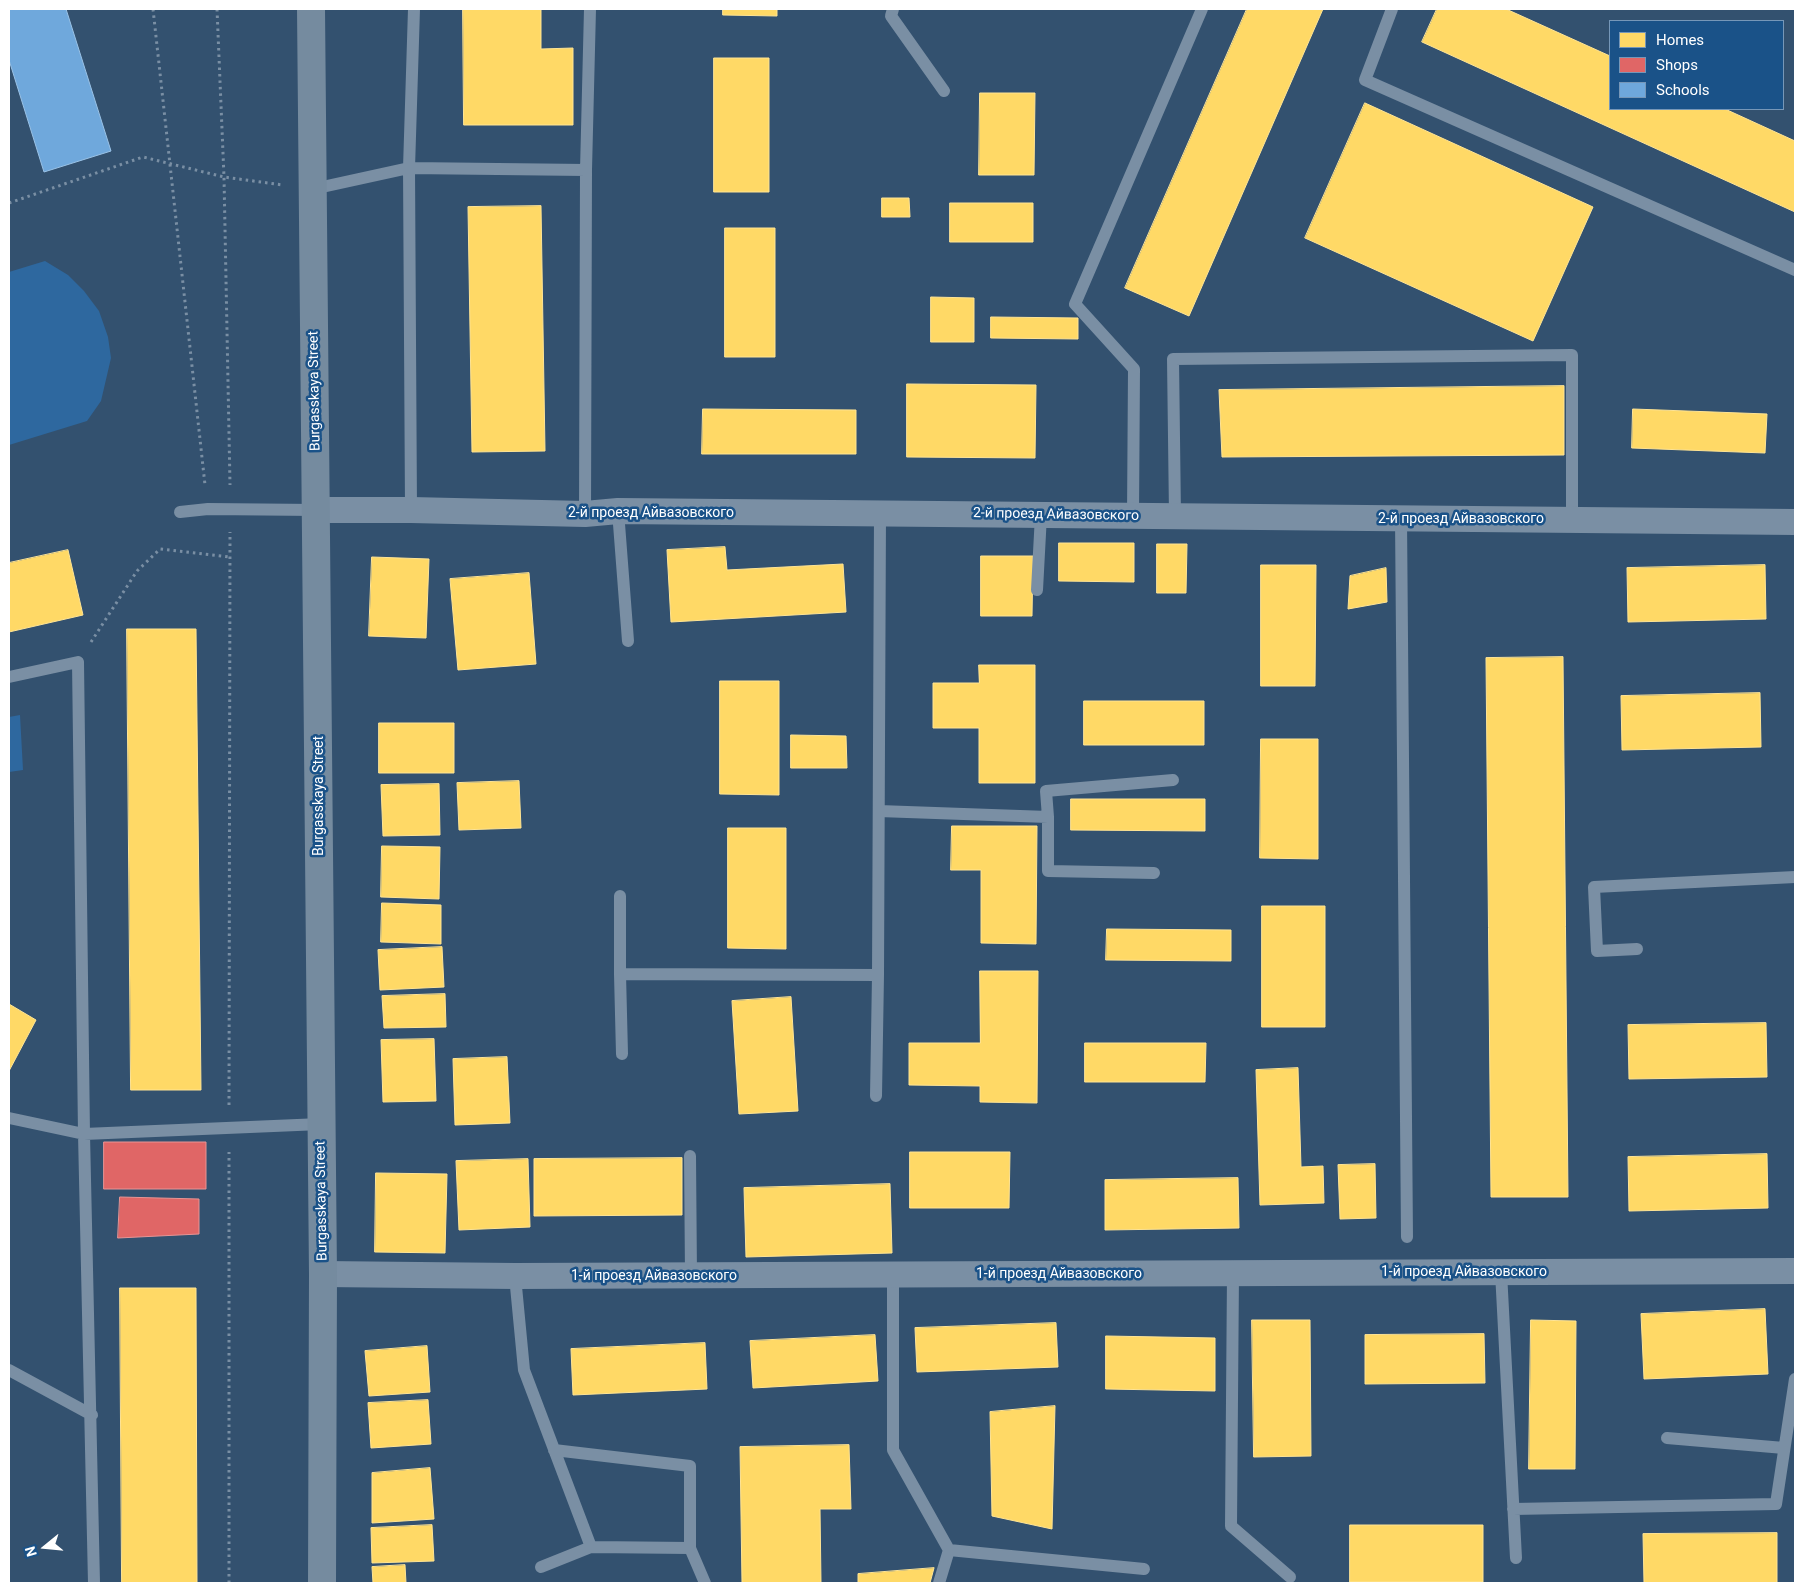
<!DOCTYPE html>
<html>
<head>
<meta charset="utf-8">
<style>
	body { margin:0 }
	#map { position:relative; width:1804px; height:1592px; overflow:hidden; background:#33516f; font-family:Roboto,sans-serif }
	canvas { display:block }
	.frame { position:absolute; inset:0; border:10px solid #fff; pointer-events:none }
	.legend { position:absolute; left:1609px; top:20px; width:175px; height:90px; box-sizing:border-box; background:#1a5288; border:1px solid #7697b8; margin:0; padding:6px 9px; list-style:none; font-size:15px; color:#fff }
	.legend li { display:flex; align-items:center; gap:10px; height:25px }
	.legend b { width:25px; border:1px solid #7697b8 }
	.north { position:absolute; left:20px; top:1522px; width:50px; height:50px; -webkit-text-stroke:4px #1a5288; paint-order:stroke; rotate:253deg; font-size:14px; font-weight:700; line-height:20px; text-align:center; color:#fff }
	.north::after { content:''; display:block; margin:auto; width:18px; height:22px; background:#fff; clip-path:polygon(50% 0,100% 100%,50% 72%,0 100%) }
</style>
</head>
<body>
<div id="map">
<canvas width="1804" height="1592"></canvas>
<div class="frame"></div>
<ul class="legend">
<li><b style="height:14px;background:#ffd966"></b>Homes</li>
<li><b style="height:14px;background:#e06666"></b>Shops</li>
<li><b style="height:14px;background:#6fa8dc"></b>Schools</li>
</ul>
<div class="north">N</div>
</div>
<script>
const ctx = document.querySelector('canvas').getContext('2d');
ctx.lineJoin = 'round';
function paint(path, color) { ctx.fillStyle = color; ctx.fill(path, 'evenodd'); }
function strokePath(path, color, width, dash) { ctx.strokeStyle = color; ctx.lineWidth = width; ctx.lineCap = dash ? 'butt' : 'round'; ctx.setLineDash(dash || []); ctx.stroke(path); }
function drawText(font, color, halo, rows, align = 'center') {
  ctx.font = font + ' Roboto,sans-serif'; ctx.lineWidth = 5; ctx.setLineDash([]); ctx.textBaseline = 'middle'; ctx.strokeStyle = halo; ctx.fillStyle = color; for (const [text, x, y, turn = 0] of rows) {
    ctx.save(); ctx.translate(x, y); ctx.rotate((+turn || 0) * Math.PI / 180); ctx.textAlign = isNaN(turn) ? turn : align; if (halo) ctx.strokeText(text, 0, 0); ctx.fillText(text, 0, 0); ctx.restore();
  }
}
const green = new Path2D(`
	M45 261 68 275 84 291 99 311 108 337 111 358 101 401 87 421 9 445V272Z
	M20 715 23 770 9 772V717Z`);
const homes = new Path2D(`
	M463 9H541V49L573 48V125H464Z
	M723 9H777V16L723 15Z
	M1247 9H1323L1189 316 1125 288Z
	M1437 9H1506L1610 56V109H1725L1795 141V212L1422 42Z
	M714 58H769V192H714Z
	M980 93H1035L1034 175H979Z
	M1365 103 1593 207 1533 341 1305 238Z
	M882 198H909L910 217H882Z
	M950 203H1033V242H950Z
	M541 206 545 451 472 452 468 207Z
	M725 228H775V357H725Z
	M931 297 974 298V342H931Z
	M991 317 1078 318V339L991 338Z
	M907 384 1036 385 1035 458 907 457Z
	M1564 386V455L1222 457 1219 390Z
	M703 409 856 410V454H702Z
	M1633 409 1767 414 1765 453 1632 448Z
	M1059 543H1134V582L1059 581Z
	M1157 544H1187L1186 593H1157Z
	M725 547 727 570 843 564 846 612 671 622 667 550Z
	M68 550 83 615 9 632V563Z
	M981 556H1033L1032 616H981Z
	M372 557 429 559 426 638 369 636Z
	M1261 565H1316L1315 686H1261Z
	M1765 565 1766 619 1628 622 1627 568Z
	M1386 568 1387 602 1348 609 1350 576Z
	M529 573 536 664 458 670 450 579Z
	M127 629H196L201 1090H131Z
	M1563 657 1568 1197H1491L1486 658Z
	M979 665H1035V783H979V728H933V683H979Z
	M720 681H779V795L720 794Z
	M1760 693 1761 747 1622 750 1621 696Z
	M1084 701H1204V745H1084Z
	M379 723H454V773H379Z
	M791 735 846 736 847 768H791Z
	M1261 739H1318V859L1260 858Z
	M519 781 521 828 459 830 457 783Z
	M439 784 440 835 383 836 381 785Z
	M1071 799H1205V831L1071 830Z
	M952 826H1037L1036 944 981 943V870H951Z
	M728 828H786V949L728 948Z
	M382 846 440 847 439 899 381 897Z
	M382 903 441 905V944L381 942Z
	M1262 906H1325V1027H1262Z
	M1107 929 1231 930V961L1106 960Z
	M442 947 444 987 380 990 378 950Z
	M980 971H1038L1037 1103 980 1102V1086L909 1085V1043H980Z
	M445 994 446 1027 384 1028 382 996Z
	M791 997 798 1111 739 1114 732 1001Z
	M9 1004 36 1020 9 1071Z
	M1766 1023 1767 1077 1629 1079 1628 1025Z
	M434 1039 436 1101 383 1102 381 1040Z
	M1085 1043H1206L1205 1082H1085Z
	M507 1057 510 1123 455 1125 453 1059Z
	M1298 1068 1301 1167 1323 1166 1324 1203 1260 1205 1256 1070Z
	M910 1152H1010L1009 1208H910Z
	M1767 1154 1768 1208 1629 1211 1628 1157Z
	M682 1158V1215L534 1216V1159Z
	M528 1159 530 1227 459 1230 456 1161Z
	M1375 1164 1376 1218 1340 1219 1338 1165Z
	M376 1173 447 1174 445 1253 375 1252Z
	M1238 1178 1239 1228 1105 1230V1180Z
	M890 1184 892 1253 746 1257 744 1188Z
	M120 1288H196L197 1583H122Z
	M1765 1309 1768 1374 1644 1379 1641 1314Z
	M1252 1320H1310L1311 1456 1254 1457Z
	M1531 1320 1576 1321 1575 1469H1529Z
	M1056 1323 1058 1367 917 1372 915 1328Z
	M1484 1334 1485 1383 1365 1384V1335Z
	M875 1335 878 1381 753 1388 750 1341Z
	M1106 1336 1215 1338V1391L1106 1389Z
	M705 1343 707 1389 573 1395 571 1349Z
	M427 1346 430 1392 369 1396 365 1351Z
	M428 1400 431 1444 371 1448 368 1403Z
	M1055 1406 1052 1529 992 1516 990 1412Z
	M849 1445 851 1509H820L821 1583H742L740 1447Z
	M430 1468 434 1519 372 1523V1473Z
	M432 1525 434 1561 372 1563 371 1528Z
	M1350 1525H1483V1582H1350Z
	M1777 1533V1583H1644L1643 1534Z
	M405 1565 406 1583H373L372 1567Z
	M934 1568 930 1583H858V1574Z`);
const shops = new Path2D(`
	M104 1142H206V1189H104Z
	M120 1197 199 1199V1234L118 1238Z`);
const schools = new Path2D(`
	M9 9H66L111 151 44 172 9 60Z`);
const path = new Path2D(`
	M153 9 205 485
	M217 9 224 177 230 485
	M9 203 143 157 224 177 283 185
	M91 642 137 571 160 549 230 557
	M229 1105 230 532
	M229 1583V1152`);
const lane = new Path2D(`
	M893 9 891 16 944 91
	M1392 9 1365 80 1795 270
	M313 189 409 168 586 170
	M411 510 409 168 414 9
	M618 511 628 641
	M180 512 208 509 317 510
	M585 514 586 170 590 9
	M1133 516 1134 369 1075 304 1202 9
	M1175 516 1173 359 1572 355V519
	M1401 518 1407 1237
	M1037 590 1041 515
	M9 677 78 662 84 1134 94 1583
	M879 811 1048 817 1046 791 1173 780
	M1048 817V871L1154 873
	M620 896V974L878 975 880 514
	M1637 949 1597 951 1594 887 1795 877
	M620 974 622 1054
	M876 1096 878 975
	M9 1118 84 1134 321 1124
	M690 1156 691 1276
	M1501 1272 1516 1558
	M1233 1273 1231 1526 1290 1577
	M893 1275V1450L949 1550 939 1583
	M515 1276 524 1370 591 1547 541 1567
	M9 1370 92 1415
	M1667 1438 1784 1448
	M554 1450 690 1466V1548
	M1513 1509 1776 1504 1795 1379
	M591 1547 690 1548 705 1583
	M949 1550 1144 1569`);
const street = new Path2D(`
	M317 510H411L585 514 618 511 1795 522
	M323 1274 515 1276 1795 1271`);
const secondary = new Path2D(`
	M311 9 323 1274 322 1583`);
const streetNames = [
	["Burgasskaya Street",315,391,-91],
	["2-й проезд Айвазовского",651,513],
	["2-й проезд Айвазовского",1056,515,1],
	["2-й проезд Айвазовского",1461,519],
	["Burgasskaya Street",319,796,-90],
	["Burgasskaya Street",322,1201,-91],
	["1-й проезд Айвазовского",1464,1272],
	["1-й проезд Айвазовского",1059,1274],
	["1-й проезд Айвазовского",654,1276]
];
paint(green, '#2e689f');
paint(homes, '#ffd966');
strokePath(homes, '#ffe494', 1);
paint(shops, '#e06666');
strokePath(shops, '#e99494', 1);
paint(schools, '#6fa8dc');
strokePath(schools, '#9ac2e6', 1);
strokePath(path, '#7a8fa4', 3, [2.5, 4]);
strokePath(lane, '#7a8fa4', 12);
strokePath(street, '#7a8fa4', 26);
strokePath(secondary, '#758b9f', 28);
drawText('14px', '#fff', '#1a5288', streetNames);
</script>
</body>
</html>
